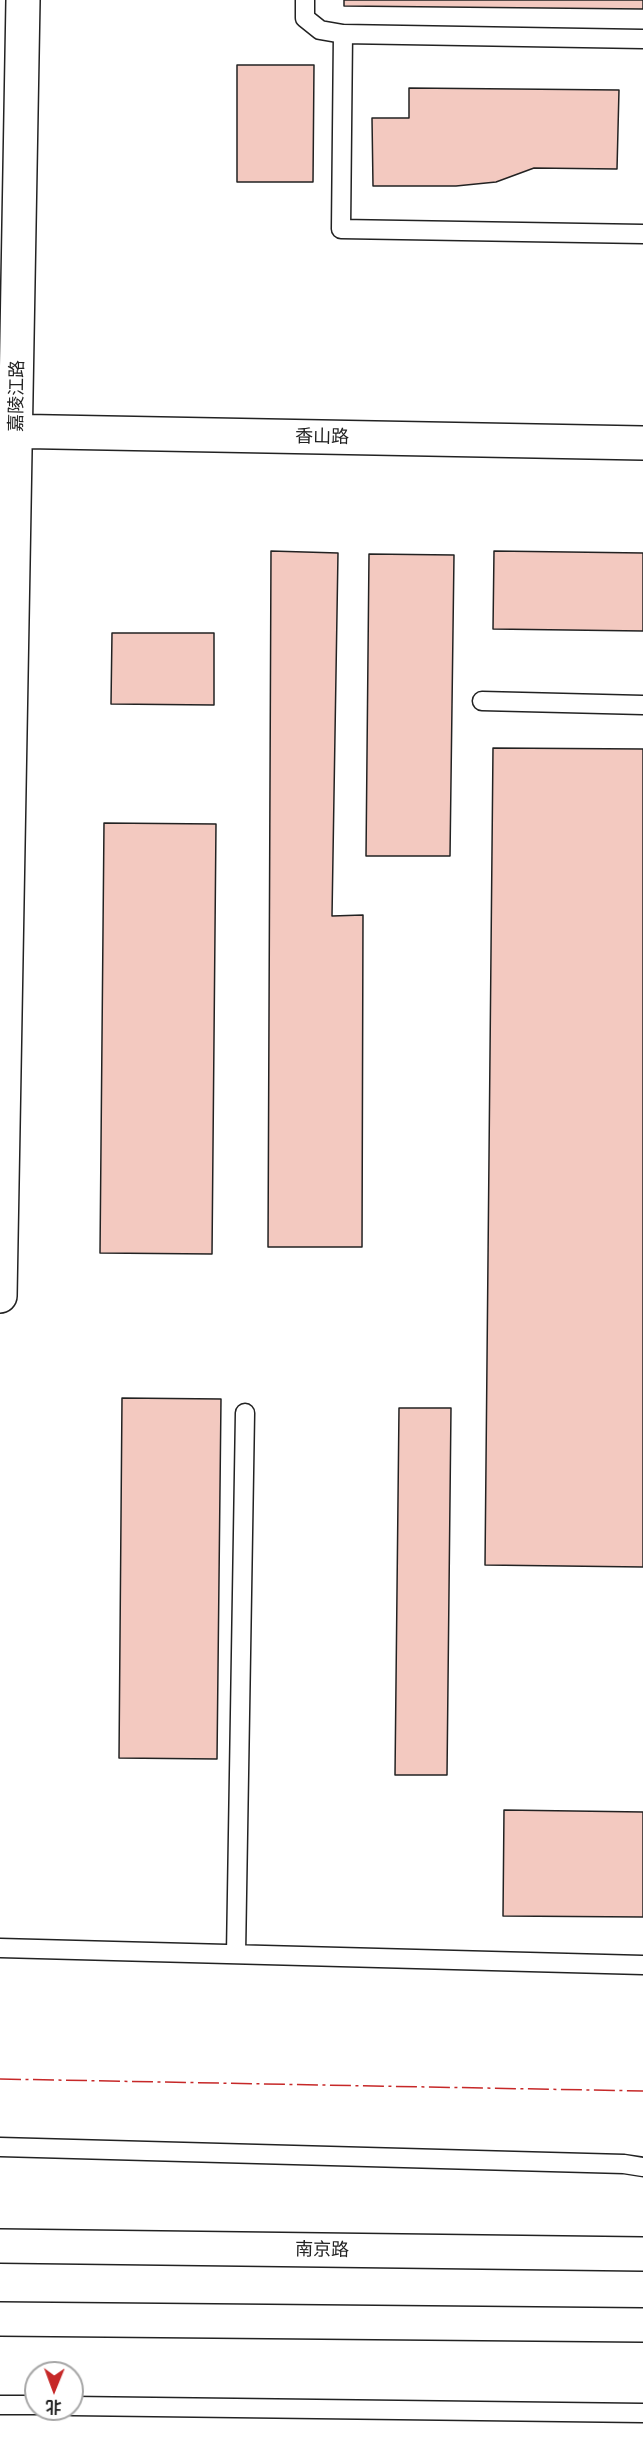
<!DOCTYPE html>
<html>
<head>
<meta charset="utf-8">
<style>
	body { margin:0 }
	#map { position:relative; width:643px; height:2445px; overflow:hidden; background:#fff; font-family:Mulish,"Noto Sans SC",sans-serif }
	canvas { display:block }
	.north { position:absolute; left:24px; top:2361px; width:60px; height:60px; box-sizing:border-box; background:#fff; border:2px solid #a7a7a7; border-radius:50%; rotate:181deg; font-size:16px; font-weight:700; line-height:24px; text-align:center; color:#222 }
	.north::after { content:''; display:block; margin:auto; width:21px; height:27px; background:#c62828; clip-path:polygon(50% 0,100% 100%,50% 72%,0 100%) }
</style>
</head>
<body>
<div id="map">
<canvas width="643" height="2445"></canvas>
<div class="north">北</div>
</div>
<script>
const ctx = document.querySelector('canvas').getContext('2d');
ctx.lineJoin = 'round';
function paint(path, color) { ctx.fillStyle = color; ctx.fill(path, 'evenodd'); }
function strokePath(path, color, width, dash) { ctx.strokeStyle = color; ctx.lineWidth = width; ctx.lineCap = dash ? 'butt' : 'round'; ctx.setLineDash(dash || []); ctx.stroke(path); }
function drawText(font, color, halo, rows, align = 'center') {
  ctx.font = font + ' Mulish,"Noto Sans SC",sans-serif'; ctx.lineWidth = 4.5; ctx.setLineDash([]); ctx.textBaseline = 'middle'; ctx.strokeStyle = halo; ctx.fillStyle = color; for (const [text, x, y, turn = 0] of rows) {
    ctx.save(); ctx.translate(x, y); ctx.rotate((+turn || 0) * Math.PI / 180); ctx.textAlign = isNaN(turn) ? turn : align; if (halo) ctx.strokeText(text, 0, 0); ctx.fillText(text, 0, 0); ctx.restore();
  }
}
const building = new Path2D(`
	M344 0H643V9L344 6Z
	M237 65H314L313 182H237Z
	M409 88 619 90 617 169 534 168 496 182 456 186H373L372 118H409Z
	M271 551 338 553 332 916 363 915 362 1247H268Z
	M494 551 643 553V631L493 629Z
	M369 554 454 555 450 856H366Z
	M112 633H214V705L111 704Z
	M493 748 643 749V1567L485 1565Z
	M104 823 216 824 212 1254 100 1253Z
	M122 1398 221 1399 217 1759 119 1758Z
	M399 1408H451L447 1775H395Z
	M504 1810 643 1812V1917L503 1916Z`);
const service = new Path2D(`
	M305 0V18L320 30 343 34 643 39
	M343 34 341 229 643 234
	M482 701 643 705
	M0 1948 643 1965
	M236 1954 245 1413
	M0 2147 624 2164 643 2167
	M0 2405H36
	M72 2406 643 2413`);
const tertiary = new Path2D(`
	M0 431 643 443
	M0 1296 23 0`);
const primary = new Path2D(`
	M0 2246 643 2254
	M0 2319 643 2325`);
const power = new Path2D(`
	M0 2079 643 2091`);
const streetNames = [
	["嘉陵江路",17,396,-89],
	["香山路",322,437,1],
	["南京路",322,2250,1]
];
paint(building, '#f3c9c0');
strokePath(building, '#222', 1.5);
strokePath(service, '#222', 21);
strokePath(tertiary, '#222', 36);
strokePath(primary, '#222', 36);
strokePath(service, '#fff', 18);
strokePath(tertiary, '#fff', 33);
strokePath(primary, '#fff', 33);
strokePath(power, '#c62828', 1.5, [21, 4.5, 3, 4.5]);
drawText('18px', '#222', '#fff', streetNames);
</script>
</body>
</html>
